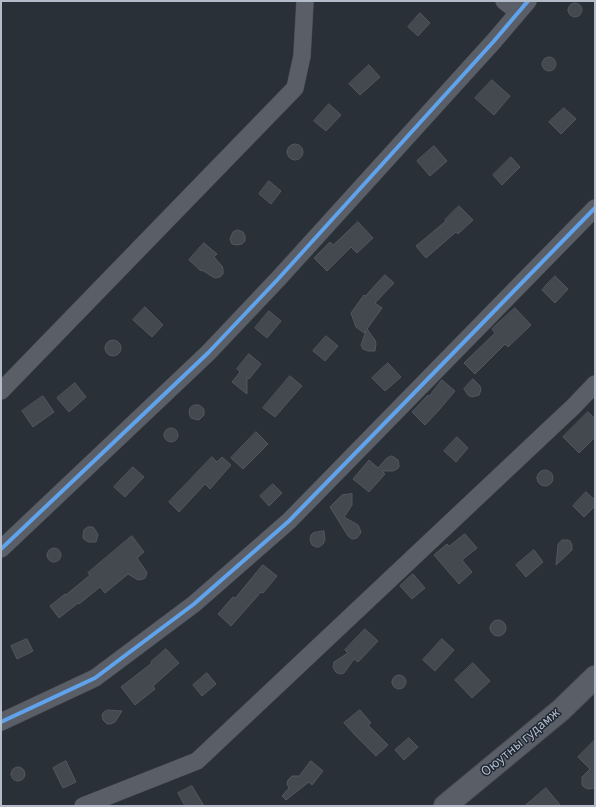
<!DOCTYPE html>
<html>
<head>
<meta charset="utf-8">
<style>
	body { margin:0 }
	#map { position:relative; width:596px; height:807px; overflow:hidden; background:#2a3038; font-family:"Source Sans 3",sans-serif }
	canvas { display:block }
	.frame { position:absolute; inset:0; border:2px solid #b4bcc9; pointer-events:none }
</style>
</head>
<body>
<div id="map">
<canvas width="596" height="807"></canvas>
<div class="frame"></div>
</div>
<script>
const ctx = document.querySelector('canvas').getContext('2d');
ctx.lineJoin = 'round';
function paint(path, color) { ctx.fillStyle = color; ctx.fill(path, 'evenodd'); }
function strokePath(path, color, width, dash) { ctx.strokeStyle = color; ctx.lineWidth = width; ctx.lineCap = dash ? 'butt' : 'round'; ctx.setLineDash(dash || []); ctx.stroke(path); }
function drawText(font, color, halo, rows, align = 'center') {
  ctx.font = font + ' "Source Sans 3",sans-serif'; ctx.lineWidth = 3; ctx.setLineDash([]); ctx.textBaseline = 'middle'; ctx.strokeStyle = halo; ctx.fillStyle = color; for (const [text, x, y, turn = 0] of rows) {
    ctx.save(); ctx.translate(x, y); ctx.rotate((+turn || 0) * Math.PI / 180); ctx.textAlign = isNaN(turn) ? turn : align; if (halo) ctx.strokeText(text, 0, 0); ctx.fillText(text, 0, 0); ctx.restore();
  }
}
const building = new Path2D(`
	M568 10a7 7 0 1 1 14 0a7 7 0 1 1-14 0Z
	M420 13 430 23 418 36 408 27Z
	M542 64a7 7 0 1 1 14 0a7 7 0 1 1-14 0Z
	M369 65 380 77 360 95 349 84Z
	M492 80 510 96 494 115 475 98Z
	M329 104 341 115 326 131 314 121Z
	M564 108 576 119 561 134 549 122Z
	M287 152a8 8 0 1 1 16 0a8 8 0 1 1-16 0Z
	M434 146 447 161 430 176 417 161Z
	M511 157 520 167 502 185 493 175Z
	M269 181 281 191 271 204 259 194Z
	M459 206 473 220 458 234 456 232 426 258 416 246 446 221 445 220Z
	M358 222 373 238 357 253 351 247 327 271 314 258 330 242 333 245Z
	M238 230 243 232 245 236V241L242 244 237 245 232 244 230 239 232 234 233 232Z
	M204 243 217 254 214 257 222 266 223 269V274L220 277 215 278 213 277 202 270 201 271 189 260Z
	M385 275 394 283 375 303 382 308 367 329 375 340 376 344 375 351H368L363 349 361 345 366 331 364 333 356 327 351 313 364 295 365 296Z
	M555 276 568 289 555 303 542 290Z
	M145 307 163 325 152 337 133 320Z
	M515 308 531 325 508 347 505 344 475 374 464 363 495 333 492 329Z
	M269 311 281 321 267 338 255 328Z
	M326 336 338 346 325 361 313 351Z
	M105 348a8 8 0 1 1 16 0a8 8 0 1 1-16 0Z
	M249 354 261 364 249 379 247 377V394L232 382 240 372 237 369Z
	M388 363 401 377 385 391 372 378Z
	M290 376 302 386 275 417 263 408Z
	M473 379 480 386 481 390 479 395 472 397 468 395 464 389Z
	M442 380 455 391 439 410 425 425 412 412 428 395 429 396Z
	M75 383 86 397 69 412 57 398Z
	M43 396 54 412 33 427 22 411Z
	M194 405H199L203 408 204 410V415L200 419 198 420 191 418 189 413 190 408Z
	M588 412 595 419V437L579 453 563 437Z
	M164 435a7 7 0 1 1 14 0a7 7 0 1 1-14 0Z
	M256 432 268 444 243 469 231 458Z
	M457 437 468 448 456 462 444 451Z
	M392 456 394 457 398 460 399 465V467L397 469 393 471H382L385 474 369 492 353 479 369 460 378 468 387 458Z
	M212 457 217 462 222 457 231 465 210 489 205 484 179 512 169 502Z
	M133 467 144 477 125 497 114 487Z
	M537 478a8 8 0 1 1 16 0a8 8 0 1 1-16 0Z
	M273 484 282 493 269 506 260 496Z
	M586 492 595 500V506L584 517 573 506Z
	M352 494V505L344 517 358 525 359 527 361 532 360 534 357 538 352 539 348 536 330 507 342 495Z
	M88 527H93L96 531 98 535 96 542H89L85 540 83 538V535L84 530Z
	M324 531 325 540 323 544 319 547H316L312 545 310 540 311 535 313 533Z
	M465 534 477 548 462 560 472 572 459 584 434 555 447 544 449 546Z
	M132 536 144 552 137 558 146 571 147 573 145 578 143 579 138 580 128 574 105 593 100 587 79 604 78 603 59 618 50 606 65 594 66 595 90 575 88 573Z
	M562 540H568L570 541 572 545V550L556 565 558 545 559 543Z
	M47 555a7 7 0 1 1 14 0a7 7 0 1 1-14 0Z
	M534 550 543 562 526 577 516 565Z
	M263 565 277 576 263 593 261 592 231 626 218 614 233 597 235 598Z
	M413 574 425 588 412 599 400 586Z
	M490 628a8 8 0 1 1 16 0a8 8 0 1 1-16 0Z
	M365 629 378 641 358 662 354 659 344 673 340 674 337 673 335 671 333 667 334 662 348 653 345 650Z
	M27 639 33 651 17 659 11 646Z
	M442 639 454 650 435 671 423 660Z
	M166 649 179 663 153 686 155 689 135 705 121 687 152 663 151 662Z
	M473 663 490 681 472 698 455 680Z
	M207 673 216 684 202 696 193 685Z
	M392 682a7 7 0 1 1 14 0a7 7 0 1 1-14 0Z
	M107 710 122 711 115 722 111 724H107L103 720 102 715 103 713Z
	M360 710 371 723 368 725 388 745 376 756 355 735 344 723Z
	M409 738 418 747 404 760 395 750Z
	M595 740V788L588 789 584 787 582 785V777L590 769 578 757Z
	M66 761 76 782 63 788 53 768Z
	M311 761 323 771 312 785 309 782 286 800 282 796 289 788 287 784 288 780 292 776H299Z
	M11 774a7 7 0 1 1 14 0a7 7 0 1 1-14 0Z
	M192 786 204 806H185L178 793Z
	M546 788 561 806H525Z`);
const minor = new Path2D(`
	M504 1 518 12
	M1 391 295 88 302 56 305 1
	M1 549 208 353 279 278 494 41 528 1
	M1 722 95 678 194 604 289 521 595 208
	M83 806 197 761 574 406 595 384`);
const tertiary = new Path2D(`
	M445 806 561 710 595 677`);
const cycleway = new Path2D(`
	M1 549 208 353 279 278 494 41 528 1
	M1 722 95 678 194 604 289 521 595 208`);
const streetNames = [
	["Оюутны гудамж",521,743,-40]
];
paint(building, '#444950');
strokePath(building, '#52575f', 1);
strokePath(minor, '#484c53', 18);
strokePath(tertiary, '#484c53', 24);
strokePath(minor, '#5a5e66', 17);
strokePath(tertiary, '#5a5e66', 22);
strokePath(cycleway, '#60a3ed', 4);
drawText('14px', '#b4bcc9', '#1d2633', streetNames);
</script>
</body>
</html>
